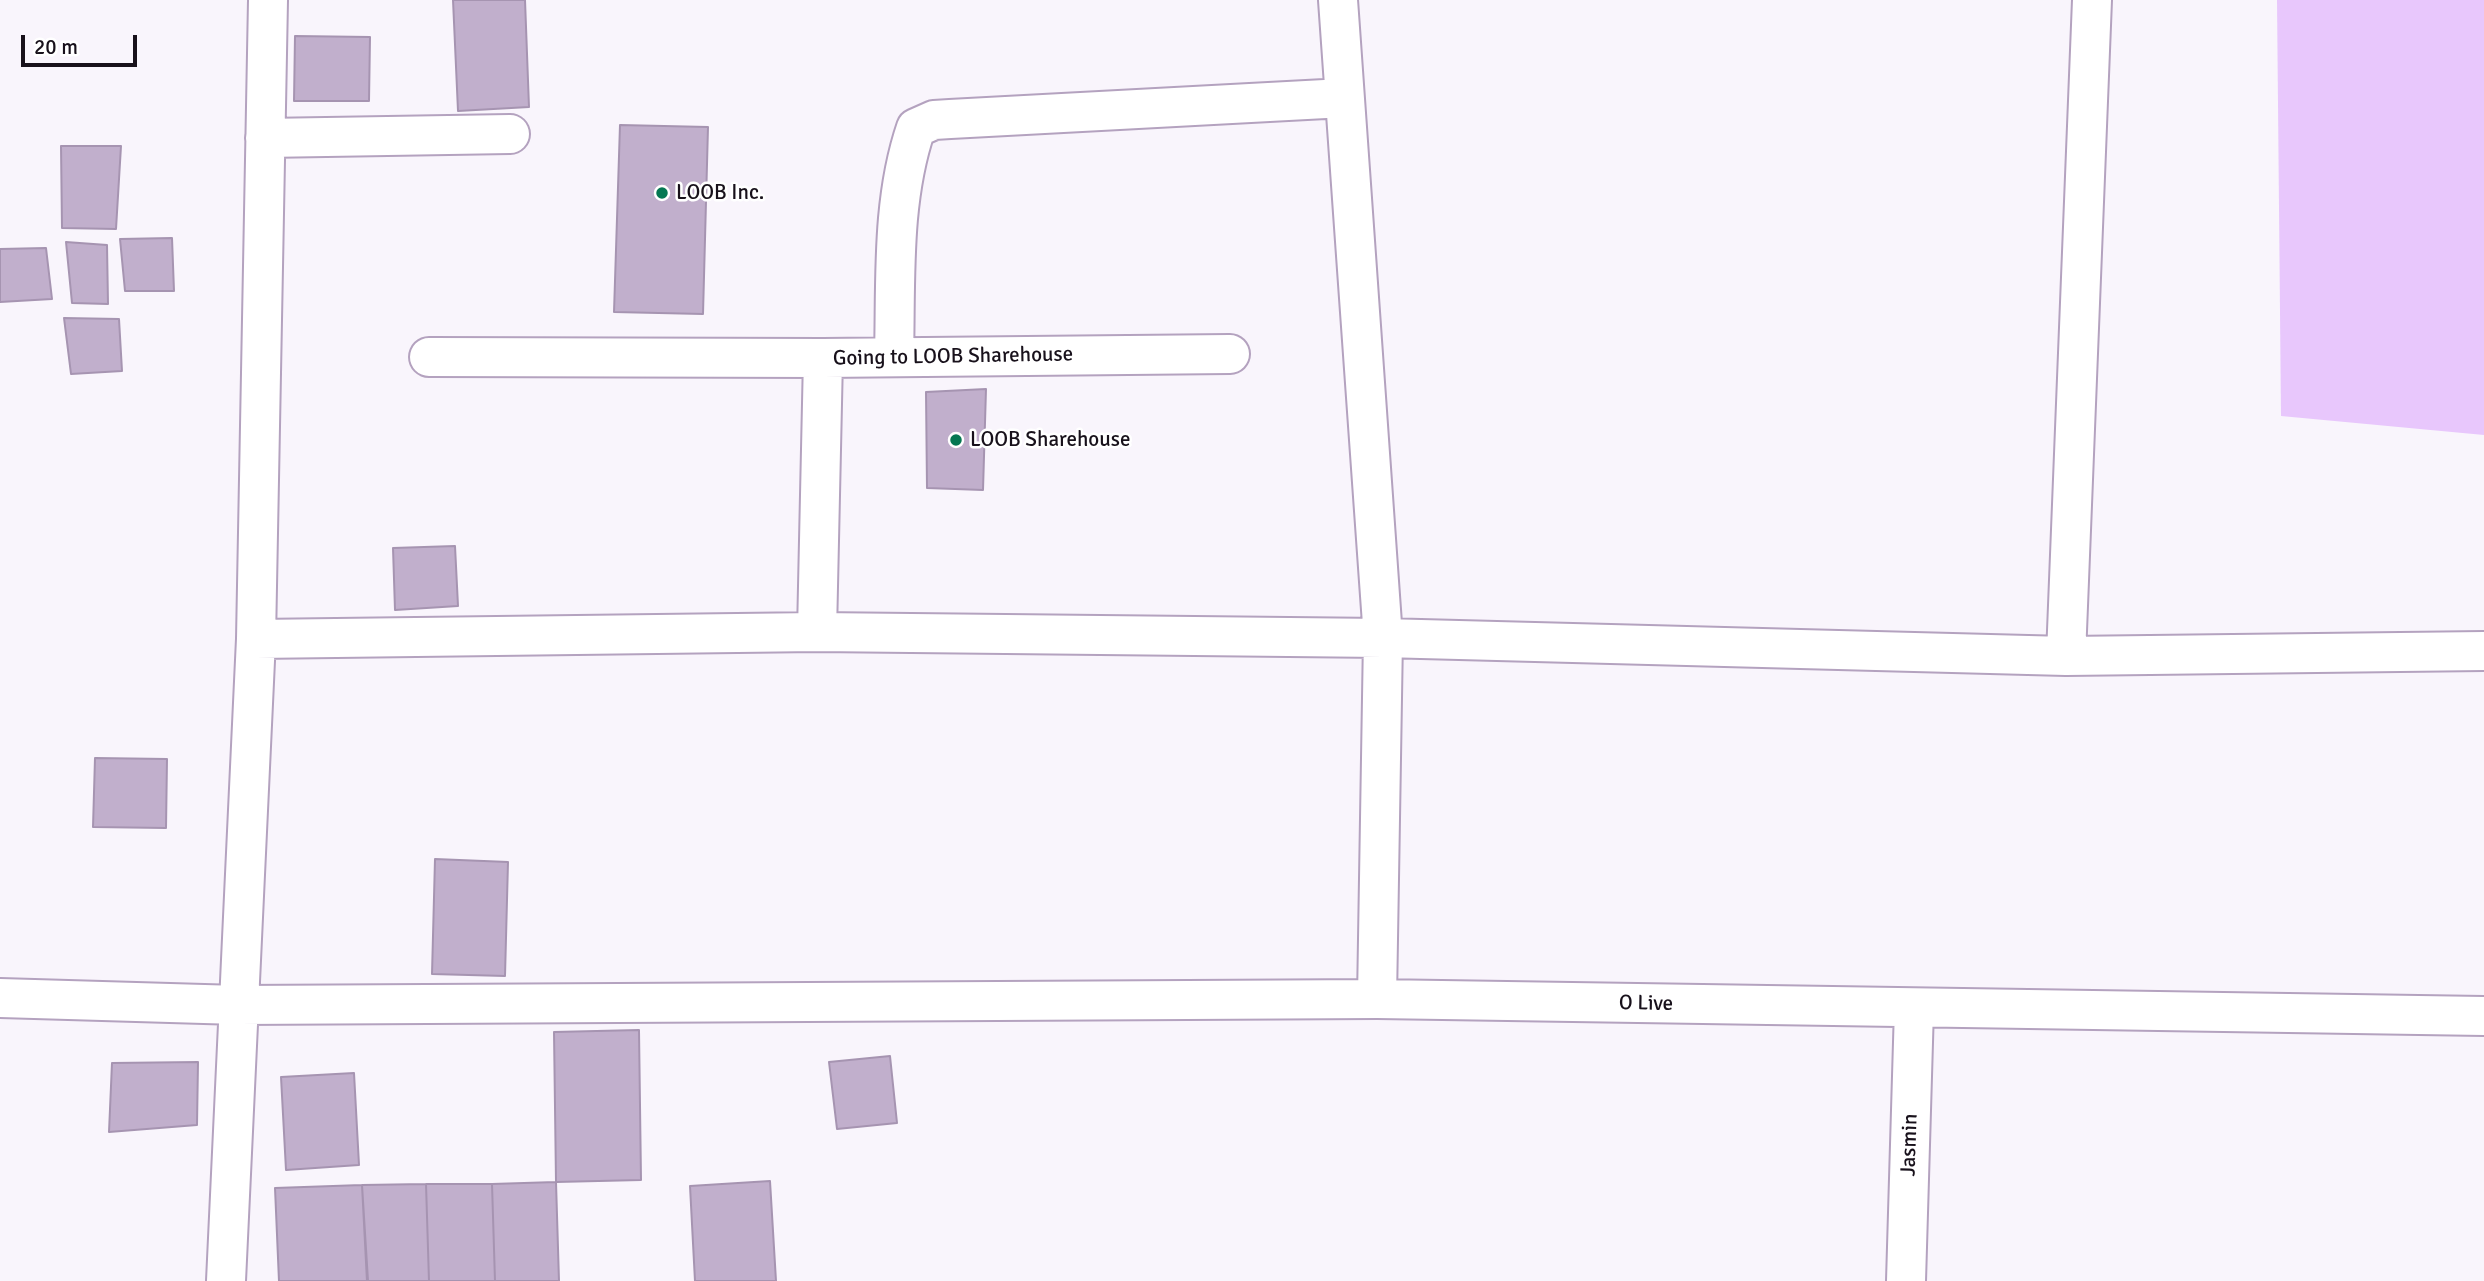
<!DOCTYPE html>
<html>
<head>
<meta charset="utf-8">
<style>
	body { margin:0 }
	#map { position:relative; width:2484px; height:1281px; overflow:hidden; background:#f9f5fc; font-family:Signika,sans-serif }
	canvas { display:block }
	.scale { position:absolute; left:21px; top:35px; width:116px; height:32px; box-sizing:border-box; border:4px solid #18111b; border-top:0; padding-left:9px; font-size:21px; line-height:24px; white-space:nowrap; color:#18111b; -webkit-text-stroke:5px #fff; paint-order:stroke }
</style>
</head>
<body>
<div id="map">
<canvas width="2484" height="1281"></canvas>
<div class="scale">20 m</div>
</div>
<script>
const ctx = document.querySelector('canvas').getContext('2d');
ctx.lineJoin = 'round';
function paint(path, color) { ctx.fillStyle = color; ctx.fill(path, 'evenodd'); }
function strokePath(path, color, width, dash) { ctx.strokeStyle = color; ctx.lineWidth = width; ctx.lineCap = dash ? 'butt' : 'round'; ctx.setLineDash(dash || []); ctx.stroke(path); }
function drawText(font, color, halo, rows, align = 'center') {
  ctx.font = font + ' Signika,sans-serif'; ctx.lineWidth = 5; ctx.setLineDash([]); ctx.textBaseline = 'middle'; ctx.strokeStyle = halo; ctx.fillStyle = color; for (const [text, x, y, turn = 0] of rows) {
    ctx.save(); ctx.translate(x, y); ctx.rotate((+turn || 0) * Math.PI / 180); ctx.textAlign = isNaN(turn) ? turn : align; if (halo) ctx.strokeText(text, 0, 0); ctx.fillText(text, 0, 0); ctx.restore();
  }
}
const green = new Path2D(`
	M2277 0H2484V435L2281 416Z`);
const building = new Path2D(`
	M453 0H525L529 107 458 111Z
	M295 36 370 37 369 101H294Z
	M620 125 708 127 703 314 614 312Z
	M61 146H121L116 229 62 228Z
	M172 238 174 291H125L120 239Z
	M66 242 107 245 108 304 72 303Z
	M46 248 52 299 0 302V249Z
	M64 318 119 319 122 371 71 374Z
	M986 389 983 490 927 488 926 392Z
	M455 546 458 606 395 610 393 548Z
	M95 758 167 759 166 828 93 827Z
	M435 859 508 862 505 976 432 974Z
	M639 1030 641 1180 556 1182 554 1032Z
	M890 1056 897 1123 837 1129 829 1062Z
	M198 1062 197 1125 109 1132 112 1063Z
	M354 1073 359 1165 286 1170 281 1077Z
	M770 1181 776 1281H695L690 1186Z
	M556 1182 559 1281H495L492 1184Z
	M426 1184 429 1281H367L362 1185Z
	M426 1184H492L495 1281H429Z
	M362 1185 368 1281H279L275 1188Z`);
const minor = new Path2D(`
	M1338 0 1383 638 1377 999
	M265 138 510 134
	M429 357 823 358
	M894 357C896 281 891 201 916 128L934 120 950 119 1344 98
	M817 632 823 358 1230 354
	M256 639 817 632 1383 638 2066 656 2484 651
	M2066 656 2092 0
	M0 998 238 1005 1377 999 2484 1016
	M226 1281 256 639 268 0
	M1906 1281 1914 1008`);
const markers = [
	[662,193,7,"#057752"],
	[956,440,7,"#057752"]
];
const poiNames = [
	["LOOB Inc.",676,193],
	["LOOB Sharehouse",970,440]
];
const streetNames = [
	["Going to LOOB Sharehouse",953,357,-1],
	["O Live",1646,1004,1],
	["Jasmin",1910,1145,-88]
];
paint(green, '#e8c7fc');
paint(building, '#c1afcc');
strokePath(building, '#a694b1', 2);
strokePath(minor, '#b4a2bf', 42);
strokePath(minor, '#fff', 38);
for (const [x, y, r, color] of markers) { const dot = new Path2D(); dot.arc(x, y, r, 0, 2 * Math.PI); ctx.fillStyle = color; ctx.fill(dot); strokePath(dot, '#fff', 2.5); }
drawText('21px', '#18111b', '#fff', poiNames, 'left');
drawText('21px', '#18111b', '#fff', streetNames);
</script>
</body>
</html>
